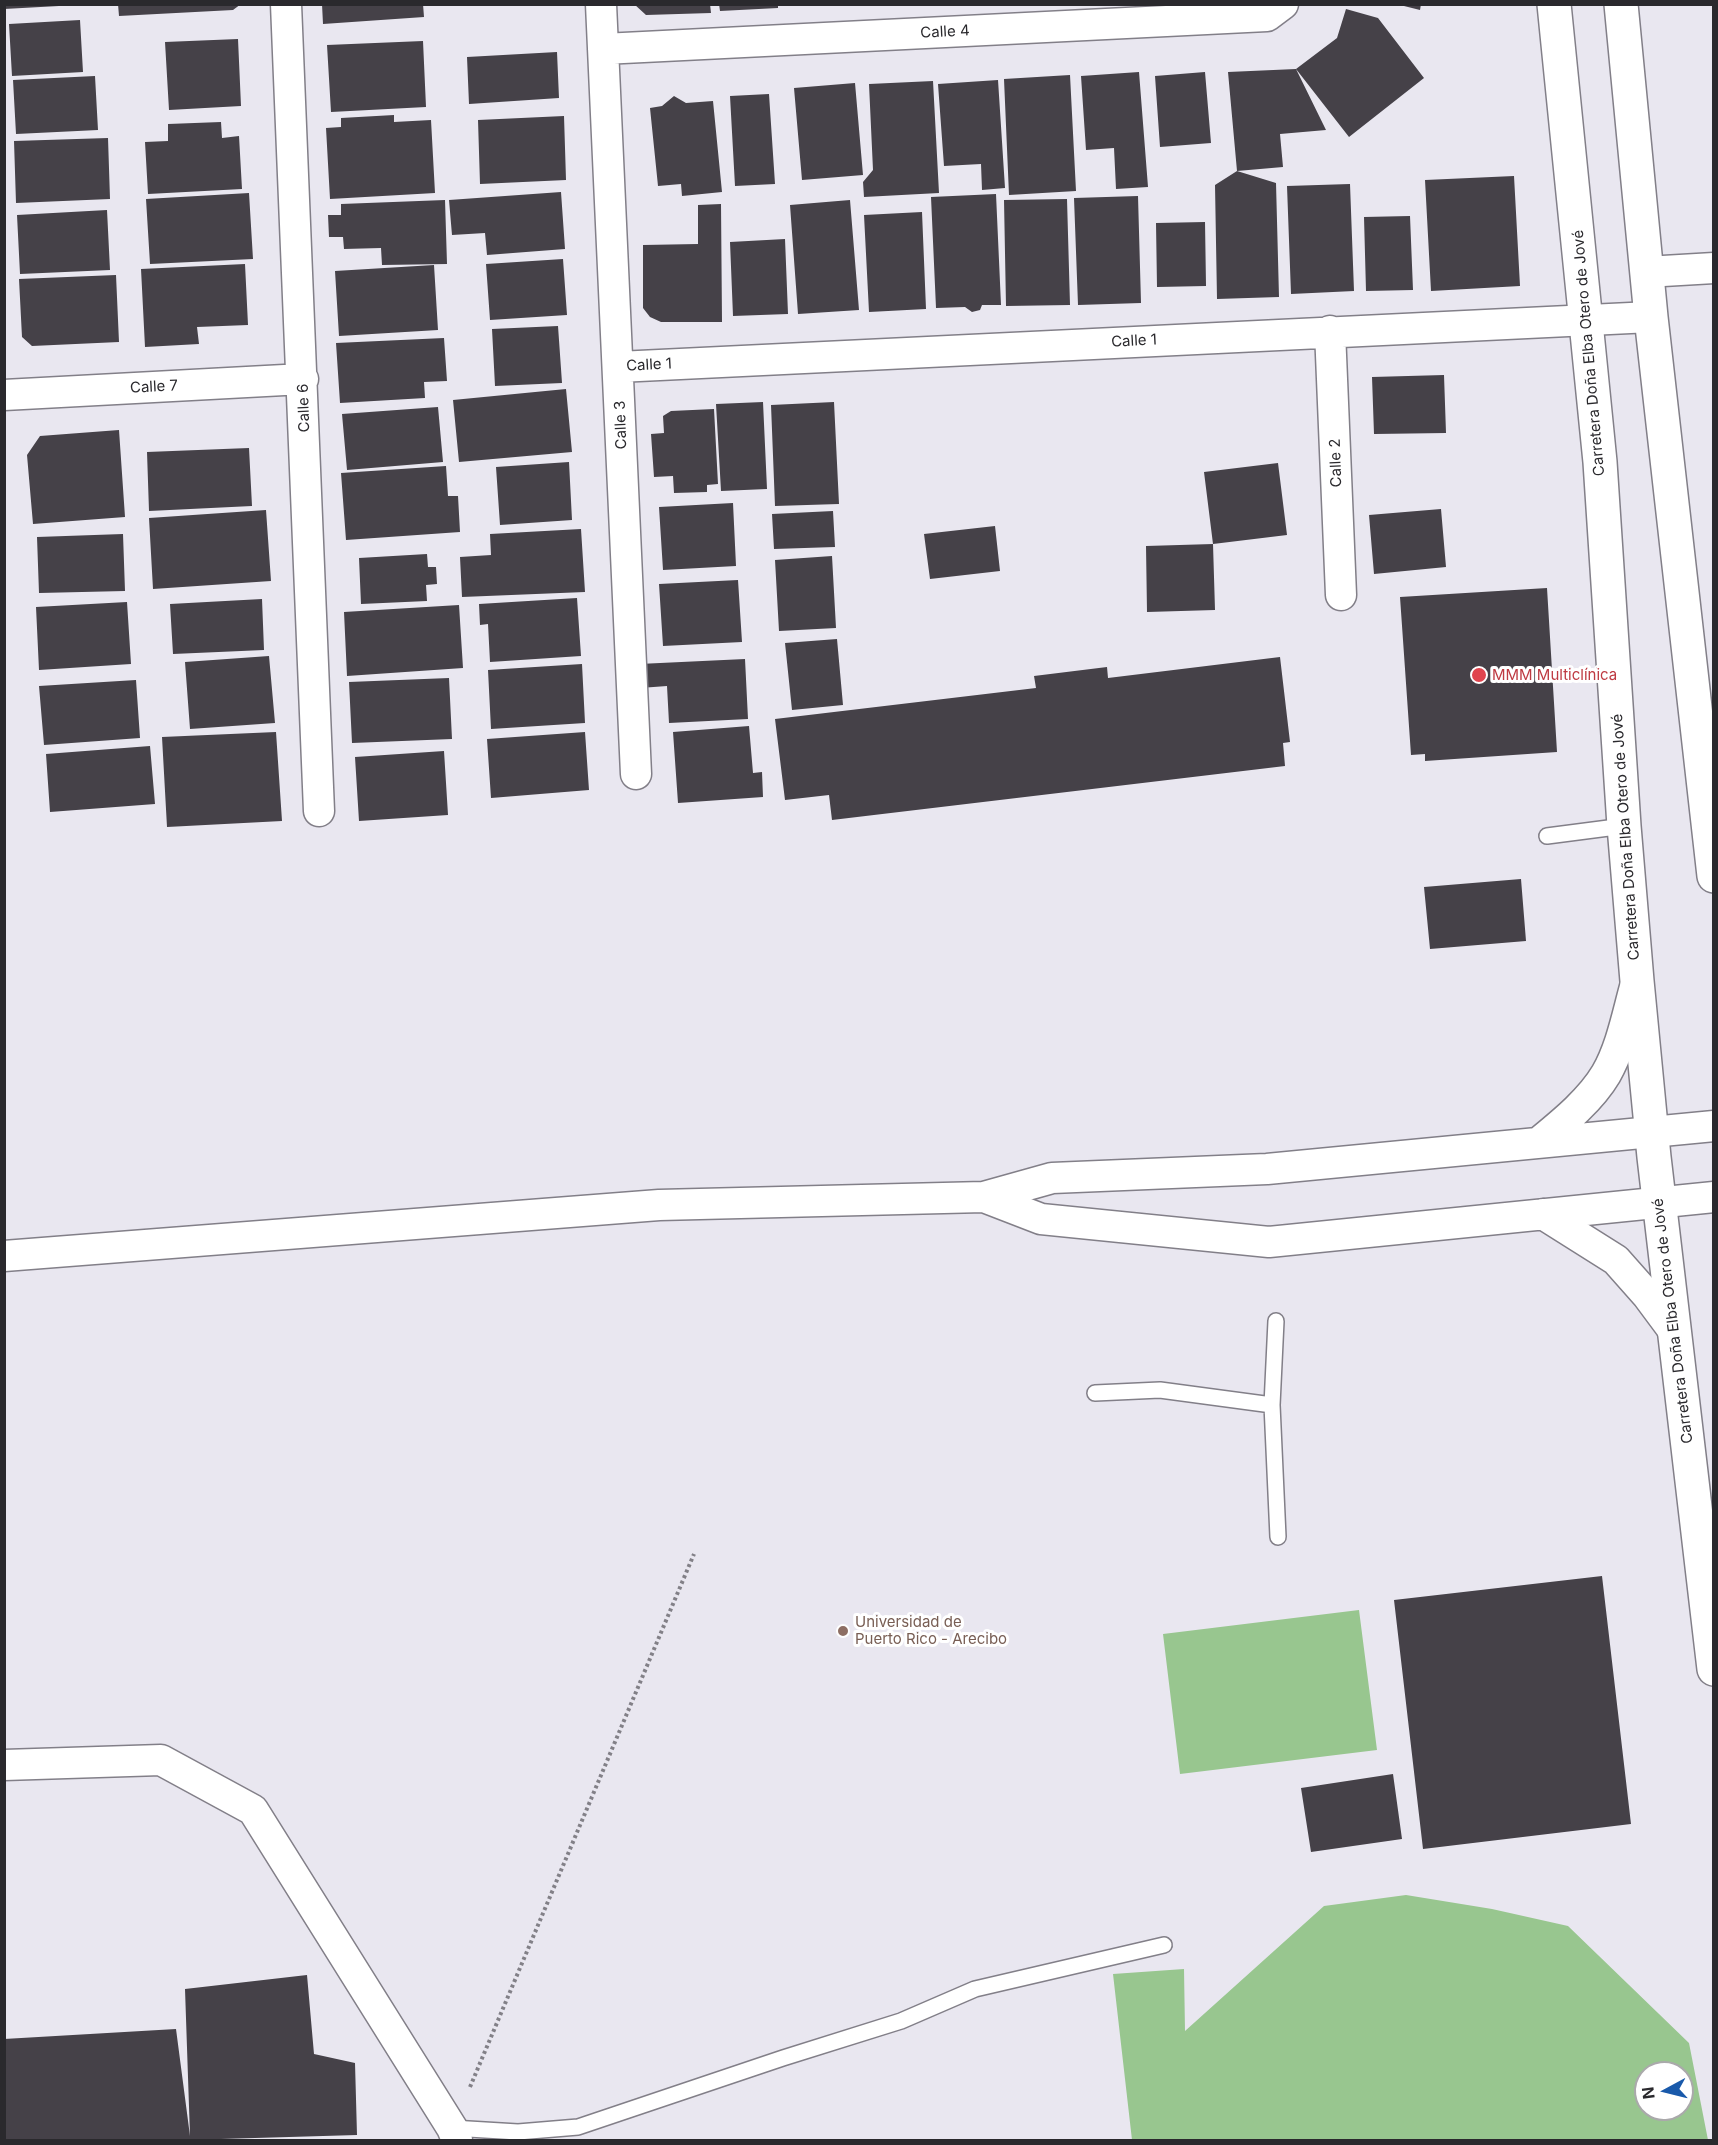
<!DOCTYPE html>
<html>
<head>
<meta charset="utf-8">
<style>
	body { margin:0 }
	#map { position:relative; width:1718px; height:2145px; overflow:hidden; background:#e9e7f0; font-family:Inter,sans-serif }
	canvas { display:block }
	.frame { position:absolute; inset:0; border:6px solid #2a292d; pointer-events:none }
	.north { position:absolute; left:1634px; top:2061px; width:60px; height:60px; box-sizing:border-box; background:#fff; border:2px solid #aaa9ab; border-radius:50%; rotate:263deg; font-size:16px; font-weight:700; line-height:24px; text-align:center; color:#2a292d }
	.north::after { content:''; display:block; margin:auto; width:21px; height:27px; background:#1959aa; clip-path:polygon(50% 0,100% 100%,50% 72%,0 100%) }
</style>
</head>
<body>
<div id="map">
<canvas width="1718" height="2145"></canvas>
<div class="frame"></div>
<div class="north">N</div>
</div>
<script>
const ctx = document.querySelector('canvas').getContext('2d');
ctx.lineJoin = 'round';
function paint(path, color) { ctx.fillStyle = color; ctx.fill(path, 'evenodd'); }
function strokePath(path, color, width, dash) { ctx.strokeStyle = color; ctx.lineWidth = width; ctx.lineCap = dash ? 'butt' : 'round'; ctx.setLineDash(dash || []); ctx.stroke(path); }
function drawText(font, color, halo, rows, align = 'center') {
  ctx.font = font + ' Inter,sans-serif'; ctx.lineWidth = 6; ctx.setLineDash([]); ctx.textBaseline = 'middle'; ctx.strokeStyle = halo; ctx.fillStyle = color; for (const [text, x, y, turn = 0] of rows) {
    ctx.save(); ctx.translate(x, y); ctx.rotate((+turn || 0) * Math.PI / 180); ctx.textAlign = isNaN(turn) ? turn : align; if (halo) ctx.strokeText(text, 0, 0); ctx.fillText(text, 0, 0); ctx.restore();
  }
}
const green = new Path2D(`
	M1359 1610 1377 1750 1180 1774 1163 1634Z
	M1406 1895 1492 1909 1568 1926 1689 2043 1708 2140H1132L1113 1974 1184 1969 1185 2031 1324 1906ZM1646 2073H1682V2109H1646Z`);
const building = new Path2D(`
	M4 4H59V6L4 9Z
	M118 4H241L233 10 119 16Z
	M322 4H423L424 17 323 24Z
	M634 4H710L711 13 646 15Z
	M719 4H778V8L720 11Z
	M1396 4H1421L1420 10Z
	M1346 9 1378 18 1424 78 1349 137 1296 69 1326 130 1280 134 1283 167 1237 171 1228 72 1296 69 1337 38Z
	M80 20 83 72 12 76 9 24Z
	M238 39 241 106 169 110 165 42Z
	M423 41 426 107 331 112 327 45Z
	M557 52 559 98 469 104 467 57Z
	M1139 72 1148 187 1116 189 1114 148 1086 150 1081 76Z
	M1205 72 1211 143 1160 147 1155 76Z
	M1070 75 1076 191 1009 195 1004 79Z
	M95 76 98 130 16 134 13 80Z
	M998 80 1005 188 982 190 981 164 944 166 938 84Z
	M933 81 939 193 864 197 863 182 873 170 869 84Z
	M855 83 863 175 802 180 794 88Z
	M769 94 775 184 735 186 730 96Z
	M674 96 686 103 713 101 722 192 682 196 681 184 658 186 650 108 662 106Z
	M394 115V122L431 120 435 193 330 199 326 128 341 127V118Z
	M564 116 566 180 480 184 478 120Z
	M221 122 222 138 239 136 242 189 148 194 145 142 168 141V124Z
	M108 138 110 199 16 203 14 141Z
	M1237 171 1276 183 1279 297 1217 299 1215 185Z
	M1514 176 1520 286 1431 291 1425 180Z
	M1350 184 1354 291 1291 294 1287 186Z
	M561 192 565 249 487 255 485 233 452 235 449 200Z
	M249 193 253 259 150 264 146 199Z
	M996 194 1001 305H982L980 310 972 312 965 307 936 308 931 197Z
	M1138 196 1141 303 1078 305 1074 198Z
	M1067 199 1070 305 1006 306 1004 200Z
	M445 200 447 264 382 265 381 248 344 249 343 237H329L328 215H341V204Z
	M850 200 859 310 798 314 790 205Z
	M721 204 722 322H661L650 317 643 308V245L698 244V205Z
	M107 210 110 270 20 274 17 215Z
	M922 212 926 309 869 312 864 215Z
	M1410 216 1413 290 1366 291 1364 217Z
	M1205 222 1206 286 1157 287 1156 223Z
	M785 239 788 314 733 316 730 242Z
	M563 259 567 315 490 320 486 264Z
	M245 264 248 325 197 327 199 344 145 347 141 269Z
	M434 265 438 330 339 336 335 271Z
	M116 275 119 342 32 346 22 337 19 279Z
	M558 326 562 383 495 386 492 329Z
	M444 338 447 381 424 382 425 398 340 403 336 343Z
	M1444 375 1446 433 1374 434 1372 377Z
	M566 389 572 452 459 462 453 400Z
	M763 402 767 489 721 491 716 404Z
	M834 402 839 504 775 506 771 405Z
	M438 407 443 462 347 470 342 414Z
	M714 409 718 484 707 485V492L674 493 673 476 654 477 651 434 664 433 663 416 671 411Z
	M119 430 125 517 33 524 27 455 40 436Z
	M249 448 252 506 149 511 147 452Z
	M569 462 572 520 500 525 496 467Z
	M1278 463 1287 535 1213 544 1215 610 1147 612 1146 546 1213 544 1204 472Z
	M446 466 448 496H458L460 532 346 540 341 473Z
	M733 503 736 566 663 570 659 507Z
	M1441 509 1446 567 1374 574 1369 515Z
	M266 510 271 581 153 589 149 518Z
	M833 511 835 547 774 549 772 514Z
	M995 526 1000 571 930 579 924 534Z
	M581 529 585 592 462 597 460 557 491 555 490 534Z
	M123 534 125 591 39 593 37 537Z
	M427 554 428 567H436L437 584 426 585 427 601 361 604 359 558Z
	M832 556 836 628 779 631 775 560Z
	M738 580 742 642 663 646 659 584Z
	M1547 588 1557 752 1425 761V754L1411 755 1400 597Z
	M577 598 581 656 490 662 488 624 480 625 479 604Z
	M262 599 264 650 173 654 170 604Z
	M127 602 131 664 39 670 36 607Z
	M459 605 463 668 347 676 344 612Z
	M837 639 843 705 792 710 785 643Z
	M269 656 275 723 190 729 185 662Z
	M1280 657 1290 742 1283 743 1285 766 832 820 829 795 785 800 775 719 1036 688 1034 676 1107 667 1108 678Z
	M745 659 748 719 669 723 667 686 640 688 639 664Z
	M582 664 585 723 491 729 488 670Z
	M449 678 452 739 352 743 349 682Z
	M136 680 140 738 44 745 39 686Z
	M749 726 753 773 762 772 763 797 678 803 673 732Z
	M276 732 282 821 167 827 162 737Z
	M585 732 589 790 491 798 487 739Z
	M150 746 155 804 50 812 46 754Z
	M444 751 448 815 359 821 355 757Z
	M1521 879 1526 941 1430 949 1424 887Z
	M1602 1576 1631 1824 1423 1849 1394 1600Z
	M1393 1774 1402 1839 1311 1852 1301 1788Z
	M307 1975 314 2054 355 2063 357 2135 187 2140H4V2039L176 2029 190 2136 185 1989Z`);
const path = new Path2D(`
	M470 2087 694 1554`);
const lane = new Path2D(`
	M1547 836 1624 826
	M1095 1393 1160 1390 1272 1405 1276 1321
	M1272 1405 1278 1537
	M452 2128 518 2132 578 2127 783 2058 901 2021 975 1989 1164 1945`);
const street = new Path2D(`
	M286 4 319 811
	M601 4 636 774
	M603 49 1267 16 1283 4
	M1646 272 1714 268
	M1330 331 1341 595
	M618 367 1651 317
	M4 395 303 379
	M1538 1143C1561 1124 1590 1101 1606 1074 1621 1048 1627 1016 1635 987
	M984 1197 1041 1219 1269 1242 1714 1197
	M1543 1214 1616 1260 1647 1295 1673 1330
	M4 1256 659 1205 984 1197 1052 1178 1267 1169 1714 1126
	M4 1765 161 1760 253 1810 452 2128 457 2140`);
const secondary = new Path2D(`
	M1554 4 1600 462 1624 826 1637 981 1654 1157 1714 1669
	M1621 4 1651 317 1714 876`);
const markers = [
	[1479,675,8,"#e0444e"],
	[843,1631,6,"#8d6e63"]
];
const streetNames = [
	["Calle 4",945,32,-3],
	["Calle 1",1134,341,-3],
	["Carretera Doña Elba Otero de Jové",1589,353,-95],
	["Calle 1",649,365,-3],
	["Calle 7",154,387,-3],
	["Calle 6",304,408,-92],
	["Calle 3",621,425,-92],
	["Calle 2",1336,463,-92],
	["Carretera Doña Elba Otero de Jové",1626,837,-94],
	["Carretera Doña Elba Otero de Jové",1673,1321,-97]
];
const healthNames = [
	["MMM Multiclínica",1492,675]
];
const educationNames = [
	["Universidad de",855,1622],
	["Puerto Rico - Arecibo",855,1639]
];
paint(green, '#98c68f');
paint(building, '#454148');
strokePath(lane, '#827f88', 18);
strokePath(street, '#827f88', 33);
strokePath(secondary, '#827f88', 36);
strokePath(path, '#828087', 4, [3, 3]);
strokePath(lane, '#fff', 15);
strokePath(street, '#fff', 30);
strokePath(secondary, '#fff', 33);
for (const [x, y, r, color] of markers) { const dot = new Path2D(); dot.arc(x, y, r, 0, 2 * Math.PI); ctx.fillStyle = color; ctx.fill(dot); strokePath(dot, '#fff', 2); }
drawText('15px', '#2a292d', '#fff', streetNames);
drawText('15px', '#be3a42', '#fff', healthNames, 'left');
drawText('15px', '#785e54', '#fff', educationNames, 'left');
</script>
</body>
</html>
